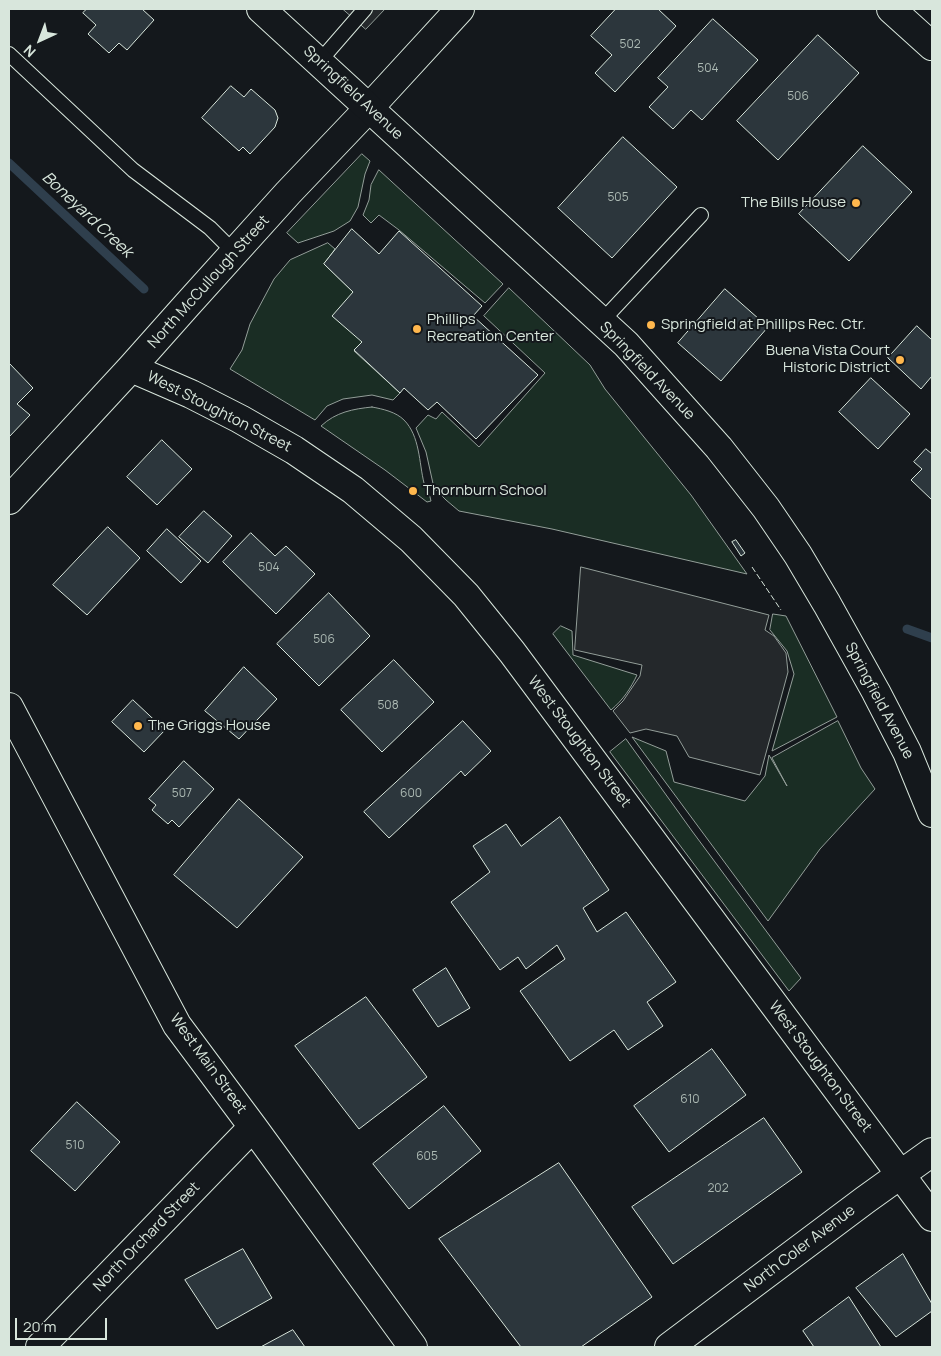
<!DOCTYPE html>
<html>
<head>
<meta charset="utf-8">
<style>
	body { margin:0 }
	#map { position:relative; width:941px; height:1356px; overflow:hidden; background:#14181c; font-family:Manrope,sans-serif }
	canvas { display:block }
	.frame { position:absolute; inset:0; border:10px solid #d8e6dc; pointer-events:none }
	.north { position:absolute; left:15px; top:15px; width:50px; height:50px; -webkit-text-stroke:4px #14181c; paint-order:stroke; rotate:223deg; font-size:14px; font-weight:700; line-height:20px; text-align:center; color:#d8e6dc }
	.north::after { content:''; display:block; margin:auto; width:18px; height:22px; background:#d8e6dc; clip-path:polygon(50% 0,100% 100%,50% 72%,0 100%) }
	.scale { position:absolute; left:15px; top:1318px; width:92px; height:22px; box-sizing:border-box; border:2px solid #d8e6dc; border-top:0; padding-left:6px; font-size:15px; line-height:18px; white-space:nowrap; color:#d8e6dc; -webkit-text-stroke:4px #14181c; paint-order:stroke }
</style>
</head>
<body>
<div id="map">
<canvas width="941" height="1356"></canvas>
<div class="frame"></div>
<div class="north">N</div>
<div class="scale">20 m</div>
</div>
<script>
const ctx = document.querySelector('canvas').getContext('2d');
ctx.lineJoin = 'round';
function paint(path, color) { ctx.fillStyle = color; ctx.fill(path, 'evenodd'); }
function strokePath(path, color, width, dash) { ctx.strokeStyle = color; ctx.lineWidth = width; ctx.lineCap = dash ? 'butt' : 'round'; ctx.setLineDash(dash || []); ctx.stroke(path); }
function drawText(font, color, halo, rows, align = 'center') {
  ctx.font = font + ' Manrope,sans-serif'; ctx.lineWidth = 4; ctx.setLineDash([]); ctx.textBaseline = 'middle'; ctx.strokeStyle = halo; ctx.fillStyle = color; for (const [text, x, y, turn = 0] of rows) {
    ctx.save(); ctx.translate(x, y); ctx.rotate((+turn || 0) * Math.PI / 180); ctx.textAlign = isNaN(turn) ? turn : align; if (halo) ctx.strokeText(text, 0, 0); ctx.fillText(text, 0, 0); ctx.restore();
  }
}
const green = new Path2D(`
	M362 154 370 161 365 174 358 207 350 221 334 231 298 243 287 233Z
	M379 170 503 284 485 303 399 230 379 215 371 223 363 215 369 200 371 185Z
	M328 243 335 249 324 264 353 292 362 342 354 351 400 393 393 400 372 395 343 399 327 406 315 420 230 369 242 350 250 324 274 279 290 260Z
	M509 288 590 365 605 389 691 495 747 574 552 529 459 511 446 500 434 488 426 452 416 428 428 415 436 419 442 412 479 447 545 373 484 316Z
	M372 407C383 409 396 412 404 420 420 436 419 463 424 483 426 489 430 494 431 501L427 502 385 470 321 426C336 412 353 409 372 407Z
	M773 614 786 616 837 717 772 751 794 674 787 651 770 630Z
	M561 626 572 631 573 655 637 675C631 688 623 700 611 710L553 634Z
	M838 721 861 768 875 789 820 849 768 921 632 737 666 751 674 782 745 801 765 776 769 755 787 786 772 758Z
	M626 739 692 831 801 978 789 991 610 752Z`);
const parking = new Path2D(`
	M343 9H385L366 29Z
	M581 567 769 615 765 630 774 636 786 653 788 672 760 775 689 757 677 736 646 729 630 733 613 711 623 701 640 676 642 665 575 650Z`);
const stream = new Path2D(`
	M9 163 144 289
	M907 629 932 638`);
const building = new Path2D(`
	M87 9H142L154 20 127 50 119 43 109 53 88 34 96 25 83 13Z
	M616 9H658L676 26 615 92 595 73 612 55 591 36Z
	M713 19 758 60 702 120 691 110 673 129 649 107 668 87 658 78Z
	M818 35 859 73 778 160 737 121Z
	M231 86 244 97 251 89 275 110 278 118 275 127 250 154 243 147 239 151 202 118Z
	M623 137 677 187 612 258 558 208Z
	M863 146 912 192 849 261 799 214Z
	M352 229 379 254 399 231 482 306 473 316 538 375 476 439 437 402 428 410 404 388 400 393 354 350 362 342 332 316 353 292 324 264Z
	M725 289 768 327 721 381 678 343Z
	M917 326 932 340V376L921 389 888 358Z
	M9 363 33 388 17 404 30 415 9 437Z
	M871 378 910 414 878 449 839 412Z
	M162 440 192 469 157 505 127 477Z
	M926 449 932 454V500L911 480 922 469 914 462Z
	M204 511 232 536 208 563 179 537Z
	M108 527 140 558 87 615 53 585Z
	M167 529 201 561 181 583 147 551Z
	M251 533 275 556 286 546 315 574 276 614 223 562Z
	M736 540 745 553 741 556 732 542Z
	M329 593 370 636 319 686 277 644Z
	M394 660 434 702 382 752 341 710Z
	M244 667 277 699 239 739 205 711Z
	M133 700 165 730 144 752 112 722Z
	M463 721 491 751 465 776 461 771 389 838 364 812Z
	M184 761 214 789 179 827 172 820 168 824 152 810 156 805 149 799Z
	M239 799 303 857 237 928 174 875Z
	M560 817 609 890 583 908 597 932 626 912 676 982 647 1002 663 1026 628 1050 614 1030 570 1061 520 991 565 959 557 945 526 969 518 957 500 970 451 902 490 872 473 846 506 824 521 846Z
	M446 968 470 1008 438 1027 413 990Z
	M366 997 427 1077 359 1129 295 1046Z
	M712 1049 746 1095 669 1152 634 1106Z
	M77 1102 120 1142 75 1191 31 1151Z
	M444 1106 481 1151 409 1209 373 1164Z
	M764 1118 802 1172 673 1264 632 1207Z
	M559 1163 652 1297 581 1347H521L439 1239Z
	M243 1249 272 1298 217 1329 185 1280Z
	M903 1254 932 1304V1311L896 1337 856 1288Z
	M849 1297 881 1347H814L803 1331Z
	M293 1330 305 1347H261Z`);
const service = new Path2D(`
	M9 54 133 170 210 228 234 252
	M319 62 365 9
	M601 322 701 215`);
const minor = new Path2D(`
	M891 9 932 46
	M131 368 191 394 240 419 294 450 353 490 411 539 466 595 512 652 932 1217
	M9 500 131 368 187 305 288 193 369 108 460 9
	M9 707 177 1025 253 1127 413 1347
	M40 1347 253 1127
	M669 1347 865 1200 932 1152`);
const tertiary = new Path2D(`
	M261 9 626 344 719 448 766 508 798 555 827 604 876 692 907 752 932 813`);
const fence = new Path2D(`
	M752 567 781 610`);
const markers = [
	[856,203,5,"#ffb74d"],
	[651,325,5,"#ffb74d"],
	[417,329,5,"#ffb74d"],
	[900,360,5,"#ffb74d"],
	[413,491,5,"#ffb74d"],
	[138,726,5,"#ffb74d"]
];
const numberNames = [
	["502",630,45],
	["504",708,69],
	["506",798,97],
	["505",618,198],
	["504",269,568],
	["506",324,640],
	["508",388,706],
	["507",182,794],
	["600",411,794],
	["610",690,1100],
	["510",75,1146],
	["605",427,1157],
	["202",718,1189]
];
const streetNames = [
	["Springfield Avenue",353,93,43],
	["North McCullough Street",209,282,-48],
	["Springfield Avenue",647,371,46],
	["West Stoughton Street",219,412,27],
	["Springfield Avenue",879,701,62],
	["West Stoughton Street",579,742,53],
	["West Main Street",208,1064,54],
	["West Stoughton Street",820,1067,53],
	["North Orchard Street",147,1237,-46],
	["North Coler Avenue",800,1249,-37]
];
const poiNames = [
	["The Bills House",846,203,"right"],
	["Phillips",427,320],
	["Recreation Center",427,337],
	["Springfield at Phillips Rec. Ctr.",661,325],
	["Buena Vista Court",890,351,"right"],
	["Historic District",890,368,"right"],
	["Thornburn School",423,491],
	["The Griggs House",148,726]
];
const waterNames = [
	["Boneyard Creek",87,215,43]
];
paint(green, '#1a2d24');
strokePath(green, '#939e99', 1);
paint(parking, '#24282b');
strokePath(parking, '#939e99', 1);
strokePath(stream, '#2f3f4d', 9);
paint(building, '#2c363c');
strokePath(building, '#d8e6dc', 1);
strokePath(service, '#d8e6dc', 16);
strokePath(minor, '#d8e6dc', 30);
strokePath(tertiary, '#d8e6dc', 30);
strokePath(service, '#14181c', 14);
strokePath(minor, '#14181c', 28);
strokePath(tertiary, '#14181c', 28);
strokePath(fence, '#d8e6dc', 1, [6, 2.5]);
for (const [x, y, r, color] of markers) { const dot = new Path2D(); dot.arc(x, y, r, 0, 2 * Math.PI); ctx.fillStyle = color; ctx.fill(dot); strokePath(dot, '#14181c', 2); }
drawText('12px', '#adbab4', null, numberNames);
drawText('15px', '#d8e6dc', '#14181c', streetNames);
drawText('15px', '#d8e6dc', '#14181c', poiNames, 'left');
drawText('italic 16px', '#d8e6dc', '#14181c', waterNames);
</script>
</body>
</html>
